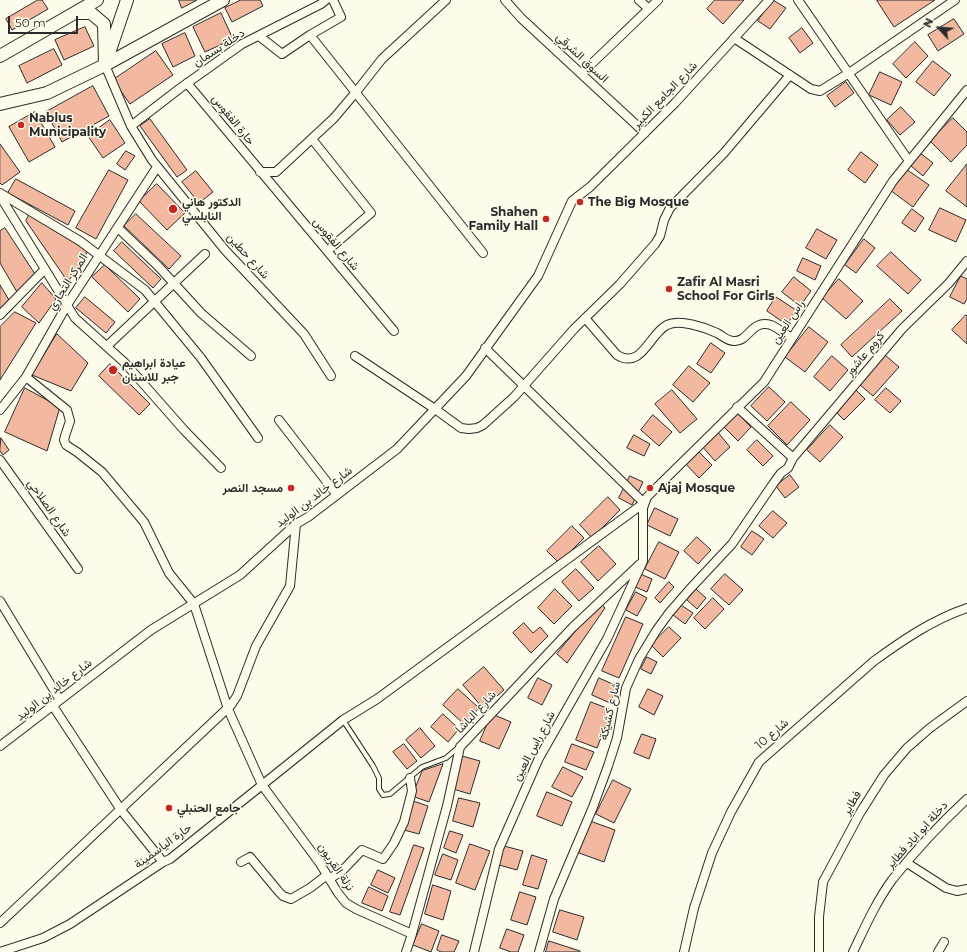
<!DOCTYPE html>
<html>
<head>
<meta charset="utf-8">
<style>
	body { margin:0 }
	#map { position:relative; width:967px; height:952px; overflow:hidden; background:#fdfbea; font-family:Montserrat,sans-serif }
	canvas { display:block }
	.north { position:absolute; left:919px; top:8px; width:40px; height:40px; -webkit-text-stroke:3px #fdfbea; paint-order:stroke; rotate:296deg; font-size:11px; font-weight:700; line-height:16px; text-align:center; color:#2b2b2b }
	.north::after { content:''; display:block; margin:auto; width:14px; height:18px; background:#2b2b2b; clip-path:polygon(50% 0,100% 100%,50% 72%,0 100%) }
	.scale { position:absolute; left:8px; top:16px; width:70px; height:18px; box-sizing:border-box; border:2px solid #2b2b2b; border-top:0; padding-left:5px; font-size:12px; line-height:14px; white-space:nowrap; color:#2b2b2b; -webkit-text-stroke:3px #fdfbea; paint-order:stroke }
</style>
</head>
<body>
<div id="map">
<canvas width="967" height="952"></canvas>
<div class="north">N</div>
<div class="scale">50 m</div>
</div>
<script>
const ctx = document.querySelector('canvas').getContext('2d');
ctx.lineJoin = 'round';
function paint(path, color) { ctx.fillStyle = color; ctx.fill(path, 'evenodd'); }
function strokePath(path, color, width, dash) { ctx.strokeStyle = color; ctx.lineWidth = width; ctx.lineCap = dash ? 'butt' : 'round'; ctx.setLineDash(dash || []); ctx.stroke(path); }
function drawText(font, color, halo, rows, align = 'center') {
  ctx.font = font + ' Montserrat,Vazirmatn,sans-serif'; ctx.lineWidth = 3; ctx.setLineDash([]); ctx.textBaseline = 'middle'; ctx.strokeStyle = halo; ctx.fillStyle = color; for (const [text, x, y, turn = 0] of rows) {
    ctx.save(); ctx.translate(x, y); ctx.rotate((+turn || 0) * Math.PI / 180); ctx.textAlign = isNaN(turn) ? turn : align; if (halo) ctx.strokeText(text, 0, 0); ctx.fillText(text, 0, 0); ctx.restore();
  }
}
const building = new Path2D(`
	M38 0H42L48 9 12 30 6 19Z
	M179 0H197L182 8Z
	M241 0H260L263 6 232 22 225 8Z
	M715 0H744L723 24 707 9Z
	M773 0 786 8 770 29 758 21Z
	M879 0H935L894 27 877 1Z
	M221 13 233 39 205 52 193 27Z
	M954 19 964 34 938 51 928 35Z
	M85 27 94 46 64 60 55 40Z
	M802 28 813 43 800 53 789 38Z
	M185 33 195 56 173 67 162 44Z
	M915 42 928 56 906 78 893 64Z
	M54 49 62 65 27 83 19 66Z
	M156 51 173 75 130 104 113 80Z
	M933 61 951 75 934 96 916 82Z
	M880 72 902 82 891 105 869 95Z
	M846 82 854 93 835 107 827 96Z
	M93 86 109 116 62 142 46 112Z
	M901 107 915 122 900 135 887 120Z
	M35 112 55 147 29 162 9 127Z
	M953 118 967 132V145L951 162 930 141Z
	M150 119 187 170 177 177 140 126Z
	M110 120 125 143 103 158 88 136Z
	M0 144 20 172 2 185 0 183Z
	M126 151 135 156 125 170 117 164Z
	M861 152 878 165 865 183 848 170Z
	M920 153 933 163 923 176 911 166Z
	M967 164V207L946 191Z
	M906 169 929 185 913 207 890 190Z
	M109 170 128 180 96 239 76 228Z
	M196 171 213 192 199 203 182 182Z
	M16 179 75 211 68 225 8 193Z
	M157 184 185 213 167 230 139 201Z
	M940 208 966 220 956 242 929 230Z
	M912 209 924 218 915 232 902 223Z
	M136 214 181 256 169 269 124 226Z
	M29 215 88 251 68 282 26 221Z
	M5 228 35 274 17 292 0 263V231Z
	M817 229 837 240 826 259 806 248Z
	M864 239 875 248 856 273 845 265Z
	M122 242 161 279 153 288 114 251Z
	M891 252 921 280 908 294 877 266Z
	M803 258 821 266 815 280 797 271Z
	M105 265 140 299 128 312 92 277Z
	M961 276 967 279V299L964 304 950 297Z
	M794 277 811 291 800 306 782 292Z
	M839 279 863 301 846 319 822 298Z
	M42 283 56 299 39 323 22 307Z
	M0 285 9 300 0 309Z
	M85 297 115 322 106 333 76 308Z
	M776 297 796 310 787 325 767 311Z
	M890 299 902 311 852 357 841 345Z
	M15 312 36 323 0 380V327Z
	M966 315 967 316V344L952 330Z
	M809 327 828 342 805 372 785 357Z
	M57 334 88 363 71 391 32 375Z
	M711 343 725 353 711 373 697 364Z
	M885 355 899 367 873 396 859 384Z
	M832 356 848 370 830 391 814 377Z
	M110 364 150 404 139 415 99 376Z
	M689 366 710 383 693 402 673 385Z
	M769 387 785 402 767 421 751 406Z
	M25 388 60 407 47 451 5 432Z
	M886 388 901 401 890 413 875 400Z
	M672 390 697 419 680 433 655 404Z
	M856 390 865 399 844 420 835 411Z
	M791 402 810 420 787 445 768 426Z
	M736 412 751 427 738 441 722 425Z
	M653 415 672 432 659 446 641 430Z
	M830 425 843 437 820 462 807 450Z
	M716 430 730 447 715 461 700 444Z
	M634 435 650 444 644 456 627 448Z
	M1 438 9 450 3 455 0 451Z
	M757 440 773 456 763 466 747 450Z
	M696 449 712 465 699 478 684 462Z
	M790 475 799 487 785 498 776 486Z
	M630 476 643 482 632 505 619 498Z
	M608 497 620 510 592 538 580 525Z
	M655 508 678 519 670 536 647 525Z
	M773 511 787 523 773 538 759 526Z
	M572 526 584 538 559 563 547 551Z
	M752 531 764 539 752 555 741 547Z
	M697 537 711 550 698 564 684 551Z
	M659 542 679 552 665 579 645 569Z
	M599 546 616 564 598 581 581 562Z
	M576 569 594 588 579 601 562 582Z
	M638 573 652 579 647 592 633 586Z
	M725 574 743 590 729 605 711 589Z
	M669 582 674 587 660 603 655 598Z
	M555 589 572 606 554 624 538 608Z
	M696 589 706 598 697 609 687 600Z
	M636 592 647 598 637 616 626 610Z
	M713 598 724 609 705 629 694 618Z
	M600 602 605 608 567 663 557 654Z
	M681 605 693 613 685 624 673 615Z
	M626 617 643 624 619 678 602 671Z
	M524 623 533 633 540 627 548 636 531 653 513 633Z
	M669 627 681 638 663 657 651 645Z
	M647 657 657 662 651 674 641 669Z
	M484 667 504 690 483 708 463 685Z
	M538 678 552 685 542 705 528 698Z
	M599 678 617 686 610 703 592 695Z
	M458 689 479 708 464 724 443 705Z
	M648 689 663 696 654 715 639 707Z
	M591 702 612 710 597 748 576 740Z
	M443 714 459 729 448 742 431 727Z
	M492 714 511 722 499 749 480 741Z
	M420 728 435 746 421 758 406 740Z
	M642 734 656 739 649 759 634 753Z
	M404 744 417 761 407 769 393 752Z
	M572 744 594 752 586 770 565 762Z
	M462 756 480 761 470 794 453 789Z
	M443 764 429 802 412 796 422 771Z
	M563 767 583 777 572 797 552 787Z
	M613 780 631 789 614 823 596 814Z
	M547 792 572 802 562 826 537 816Z
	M459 798 480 803 473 827 453 821Z
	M413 801 428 806 419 834 404 830Z
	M590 821 615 830 604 862 579 853Z
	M450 831 463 835 456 853 444 848Z
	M470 844 490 851 475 890 456 883Z
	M414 845 424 848 400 915 390 912Z
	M504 846 523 851 517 870 499 865Z
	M443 854 458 860 451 880 435 875Z
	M532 855 547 860 538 889 523 885Z
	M378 870 395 878 388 893 371 885Z
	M433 885 451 891 443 920 425 914Z
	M369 887 388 896 382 911 362 903Z
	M520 892 536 897 527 925 511 920Z
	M560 910 584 917 577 940 553 932Z
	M422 924 439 931 431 952 413 945Z
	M507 929 524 935 518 952H511L500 948Z
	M442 935 459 941 454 952H441L437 950Z
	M549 941 580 951V952H546Z`);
const lane = new Path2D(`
	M343 720 373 766 379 778V789L383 795 390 794 422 767 446 758 459 747`);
const street = new Path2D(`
	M505 0 521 18 645 133
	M639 0 649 9
	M798 0 909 161
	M310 35 341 17 333 0
	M259 36 282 54 310 35 483 253
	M734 38 811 89 820 91 849 73 955 0
	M105 65 131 126 152 160 225 250 304 334 331 376
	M581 74 658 0
	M187 83 394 331
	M131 126 179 89 242 44 321 4 326 0
	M312 139 371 213 327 251
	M260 172H276L334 118 356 92 382 59 446 0
	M0 193 80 241 145 290 201 358 258 438
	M0 196 75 318 125 363 184 430 221 468
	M118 228 158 266 201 313 251 356
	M0 315 45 269
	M585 318 617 355C642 370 649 334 667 325 680 319 704 327 717 333 723 336 727 341 734 341 749 342 751 319 771 325 778 328 785 334 792 338
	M107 346 205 254
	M485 348 644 503 643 506
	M355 356 435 409 461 428 469 429 477 428 483 425 514 397 574 329 620 284 655 244 660 236 664 220 670 208 724 153 790 75
	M26 377 67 410 70 421 65 436 64 440 66 445 77 452 102 472 144 522 169 573 194 604 228 709 262 785 319 862 338 893 346 903 356 909 412 934
	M737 407 793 458
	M0 410 26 377 67 305 157 167
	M279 420 337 495
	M0 460 78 569
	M0 601 60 700
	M53 706 121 810 163 862
	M0 746 151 630 240 575 296 524 308 517 397 449 466 376 538 276 572 201 590 187 675 103 769 0
	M241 862 250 857 279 892 283 896 291 899 310 888 327 875
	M907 863 946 888 957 891 967 889
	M329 879 342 871 362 850 383 859 394 843 404 822 412 791 410 778
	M0 923 231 705 237 696 256 646 290 586 296 524
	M0 952 43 938 70 924 163 862 170 859 343 720 377 699 644 503
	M406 952 412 934 447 806 460 747 573 627 640 564
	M474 952 499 849 539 758 607 639 643 561V508L647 497 764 382 893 181 967 90
	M539 952 554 899 593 807 608 766 617 738 626 688 639 659 656 631 669 613 689 590 732 544 773 484 781 473 788 468 793 458 902 329 949 283 967 261
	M684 952 694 908 712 853 731 812 759 762 874 661C903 640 932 620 967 608
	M819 952V917L823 882 860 813 884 775 907 748 930 728 967 701
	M853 952C865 927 876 902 892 880 915 851 940 824 967 799
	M938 952 944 942`);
const secondary = new Path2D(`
	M75 13H91L104 24 105 65
	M0 56 97 0
	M108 56 127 0
	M0 104 47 93 105 65 223 0`);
const markers = [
	[21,125,4,"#c62828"],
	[580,202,4,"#c62828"],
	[173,209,5,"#c62828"],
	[546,219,4,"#c62828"],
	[669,289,4,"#c62828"],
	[113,370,5,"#c62828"],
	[291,488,4,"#c62828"],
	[650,488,4,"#c62828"],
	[169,808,4,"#c62828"]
];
const streetNames = [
	["دخلة بسمان",219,48,-33],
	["السوق الشرقي",582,58,43],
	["شارع الجامع الكبير",665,95,-46],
	["حارة الفقوس",233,120,51],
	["شارع الفقوس",336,244,50],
	["شارع حطين",248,256,48],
	["المركز التجاري",68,282,-58],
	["راس العين",788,322,-57],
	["كروم عاشور",865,354,-50],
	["شارع خالد بن الوليد",314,497,-37],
	["شارع الصلاحي",49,508,55],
	["شارع خالد بن الوليد",54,690,-38],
	["شارع كشيكة",610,711,-77],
	["شارع الباشا",476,712,-47],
	["شارع 10",772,734,-41],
	["شارع راس العين",534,746,-62],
	["فطاير",852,803,-59],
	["دخلة ابو اياد فطاير",917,835,-48],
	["حارة الياسمينة",163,846,-36],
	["نزلة القريون",336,867,56]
];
const poiNames = [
	["Nablus",29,118],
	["Municipality",29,132],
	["الدكتور هاني",182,202],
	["النابلسي",182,216],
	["The Big Mosque",588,202],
	["Shahen",538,212,"right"],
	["Family Hall",538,226,"right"],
	["Zafir Al Masri",677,282],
	["School For Girls",677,296],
	["عيادة ابراهيم",122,363],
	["جبر للاسنان",122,377],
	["مسجد النصر",283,488,"right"],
	["Ajaj Mosque",658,488],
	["جامع الحنبلي",177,808]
];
paint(building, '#f2b8a0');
strokePath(building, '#2b2b2b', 1);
strokePath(lane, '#2b2b2b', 6);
strokePath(street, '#2b2b2b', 10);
strokePath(secondary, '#2b2b2b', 14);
strokePath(lane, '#fdfbea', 4);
strokePath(street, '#fdfbea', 8);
strokePath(secondary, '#fdfbea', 12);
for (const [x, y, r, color] of markers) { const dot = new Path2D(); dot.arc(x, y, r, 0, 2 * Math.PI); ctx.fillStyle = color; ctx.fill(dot); strokePath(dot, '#fdfbea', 1.5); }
drawText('12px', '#2b2b2b', '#fdfbea', streetNames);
drawText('bold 12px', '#2b2b2b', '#fdfbea', poiNames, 'left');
</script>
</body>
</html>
